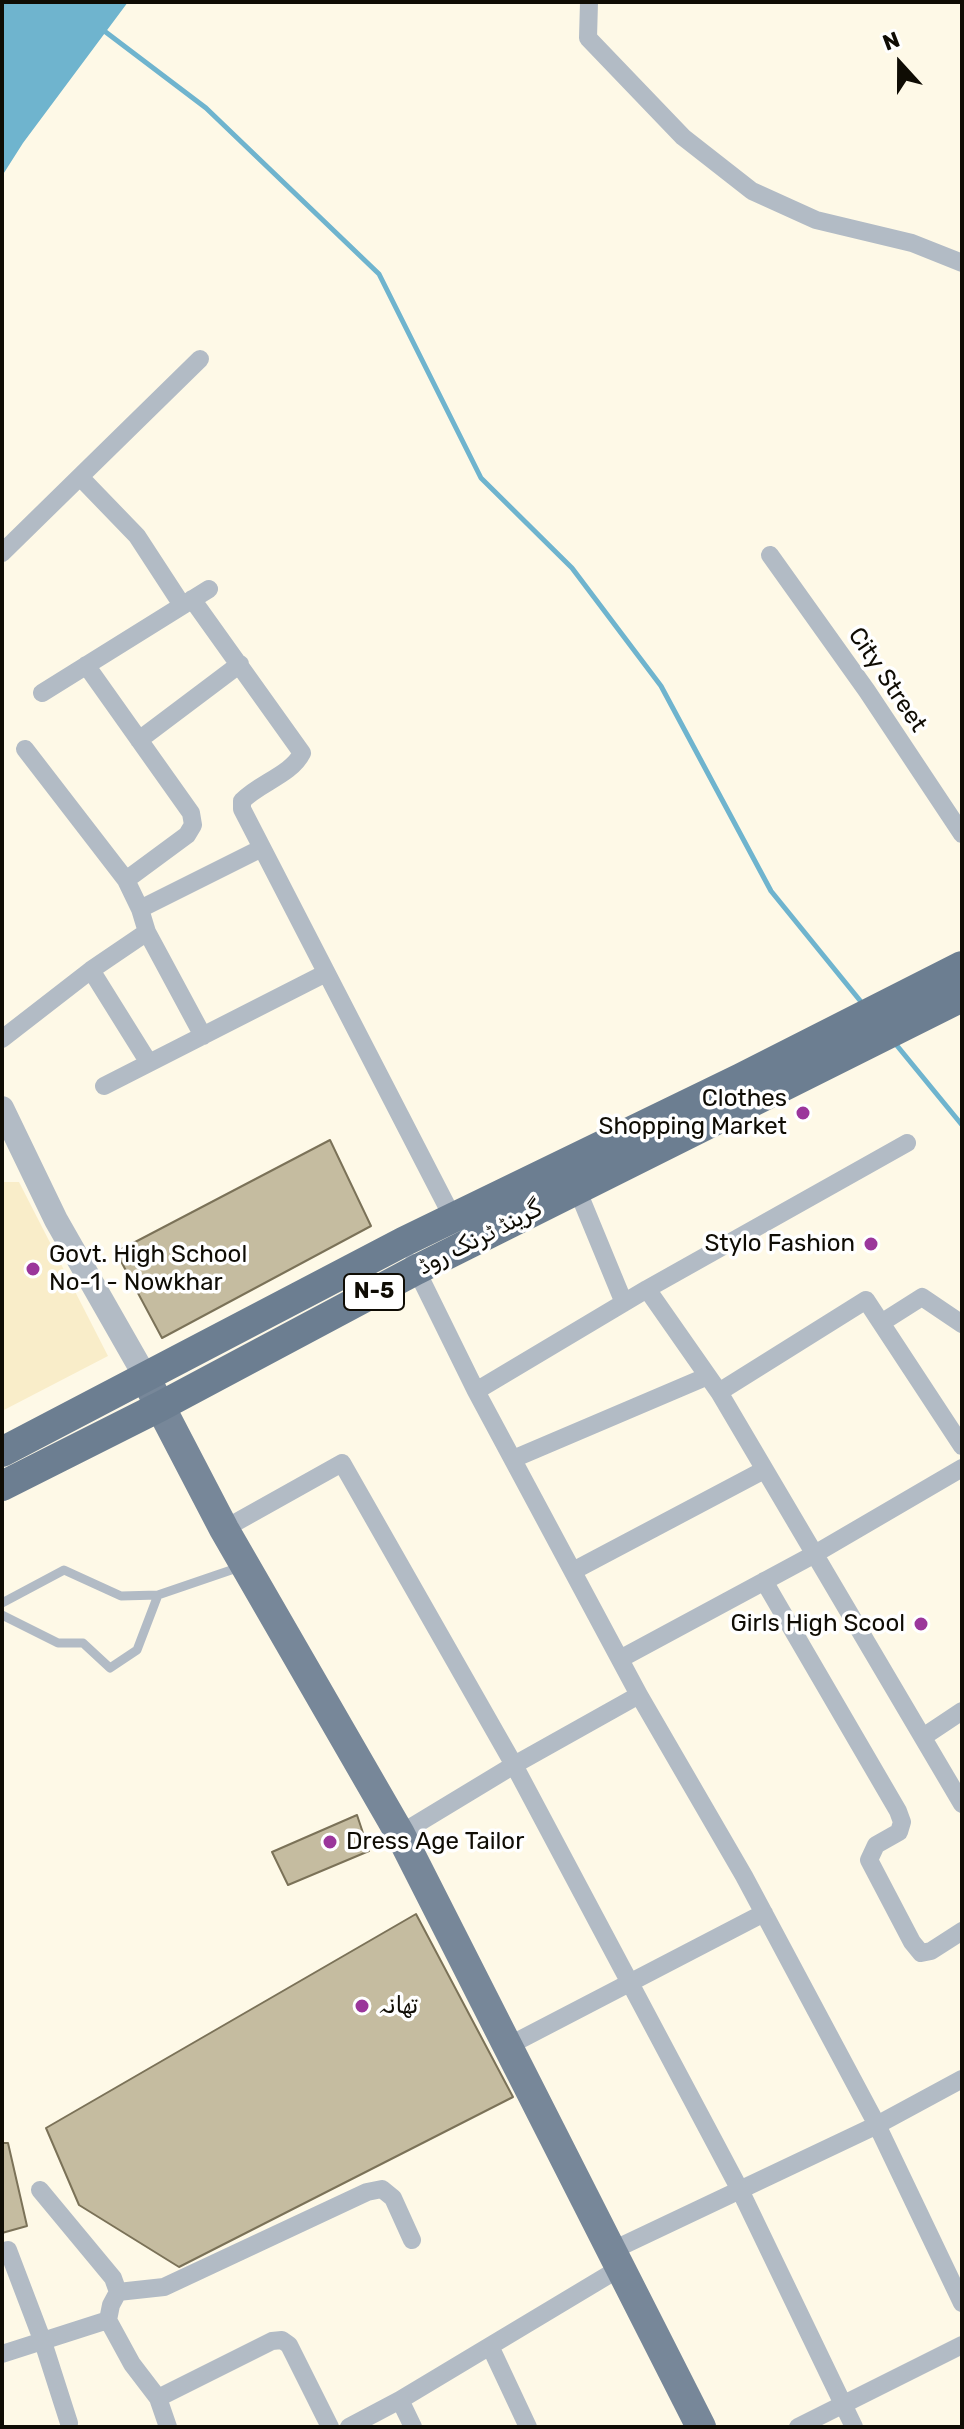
<!DOCTYPE html>
<html>
<head>
<meta charset="utf-8">
<style>
	body { margin:0 }
	#map { position:relative; width:964px; height:2429px; overflow:hidden; background:#fef9e7; font-family:Rubik,sans-serif }
	canvas { display:block }
	.frame { position:absolute; inset:0; border:4px solid #0f0c04; pointer-events:none }
	.north { position:absolute; left:860px; top:24px; width:80px; height:80px; -webkit-text-stroke:6px #fff; paint-order:stroke; rotate:339deg; font-size:22px; font-weight:700; line-height:32px; text-align:center; color:#0f0c04 }
	.north::after { content:''; display:block; margin:auto; width:28px; height:36px; background:#0f0c04; clip-path:polygon(50% 0,100% 100%,50% 72%,0 100%) }
</style>
</head>
<body>
<div id="map">
<canvas width="964" height="2429"></canvas>
<div class="frame"></div>
<div class="north">N</div>
</div>
<script>
const ctx = document.querySelector('canvas').getContext('2d');
ctx.lineJoin = 'round';
function paint(path, color) { ctx.fillStyle = color; ctx.fill(path, 'evenodd'); }
function strokePath(path, color, width, dash) { ctx.strokeStyle = color; ctx.lineWidth = width; ctx.lineCap = dash ? 'butt' : 'round'; ctx.setLineDash(dash || []); ctx.stroke(path); }
function drawText(font, color, halo, rows, align = 'center') {
  ctx.font = font + ' Rubik,"Noto Naskh Arabic",sans-serif'; ctx.lineWidth = 7; ctx.setLineDash([]); ctx.textBaseline = 'middle'; ctx.strokeStyle = halo; ctx.fillStyle = color; for (const [text, x, y, turn = 0] of rows) {
    ctx.save(); ctx.translate(x, y); ctx.rotate((+turn || 0) * Math.PI / 180); ctx.textAlign = isNaN(turn) ? turn : align; if (halo) ctx.strokeText(text, 0, 0); ctx.fillText(text, 0, 0); ctx.restore();
  }
}
const built = new Path2D(`
	M2 1182H19L108 1356 2 1411Z`);
const water = new Path2D(`
	M2 2H128L23 143 2 176Z`);
const stream = new Path2D(`
	M103 30 206 108 379 274 481 478 572 568 661 686 771 891 862 1003
	M894 1042 962 1125`);
const building = new Path2D(`
	M330 1140 371 1226 162 1338 116 1252Z
	M357 1815 369 1851 288 1885 272 1852Z
	M416 1914 513 2097 179 2267 79 2205 46 2128Z
	M2 2143H8L27 2226 2 2233Z`);
const service = new Path2D(`
	M2 1603 64 1570 121 1596 158 1595 240 1567
	M2 1615 58 1643H83L110 1668 137 1650 158 1595`);
const minor = new Path2D(`
	M589 2 588 38 683 137 752 191 816 220 912 243 962 263
	M80 477 137 536 182 605
	M2 553 200 359
	M770 555 867 691 962 834
	M192 599 302 753C291 775 259 783 242 801V809L453 1218
	M86 665 191 813 193 825 187 835 126 880
	M42 693 209 589
	M139 740 240 664
	M25 749 126 880 140 909 147 932 203 1036
	M140 909 262 848
	M91 970 149 1063
	M2 1039 91 970 147 932
	M104 1086 326 973
	M577 1189 624 1303
	M413 1263 476 1391 639 1695 744 1876 877 2125 962 2303
	M647 1289 719 1392 962 1804
	M881 1323 922 1297 962 1324
	M476 1391 647 1289 907 1143
	M719 1392 866 1300 962 1446
	M513 1459 708 1376
	M224 1529 342 1463 514 1765 630 1983 740 2190 854 2427
	M573 1571 764 1470
	M764 1581 898 1811 902 1822 899 1832 876 1845 869 1860 912 1942 921 1953 931 1951 962 1931
	M620 1659 813 1555 962 1468
	M923 1737 962 1711
	M400 1834 514 1765 639 1695
	M508 2046 764 1913
	M40 2190 113 2278 118 2292 111 2305 108 2320 132 2364 158 2398 168 2427
	M8 2250 43 2342 69 2423
	M611 2251 877 2125 962 2079
	M118 2292 164 2287 367 2192 382 2189 393 2198 412 2240
	M490 2346 528 2427
	M2 2354 108 2320
	M158 2398 272 2341 282 2340 289 2345 330 2427
	M400 2400 413 2427
	M349 2427 400 2400 620 2268
	M798 2427 962 2345`);
const tertiary = new Path2D(`
	M2 1108 56 1220 145 1376`);
const primary = new Path2D(`
	M149 1385 224 1529 400 1834 701 2427`);
const trunk = new Path2D(`
	M2 1452 403 1242 741 1078 962 966
	M2 1486 161 1406 416 1270 962 997`);
const markers = [
	[803,1113,8,"#9b369b"],
	[871,1244,8,"#9b369b"],
	[33,1269,8,"#9b369b"],
	[921,1624,8,"#9b369b"],
	[330,1842,8,"#9b369b"],
	[362,2006,8,"#9b369b"]
];
const shields = [
	[374,1292,60]
];
const shieldNames = [
	["N-5",374,1292]
];
const streetNames = [
	["City Street",887,680,56],
	["گرینڈ ٹرنک روڈ",480,1238,-27]
];
const poiNames = [
	["Clothes",787,1099],
	["Shopping Market",787,1127],
	["Stylo Fashion",855,1244],
	["Govt. High School",49,1255,"left"],
	["No-1 - Nowkhar",49,1283,"left"],
	["Girls High Scool",905,1624],
	["Dress Age Tailor",346,1842,"left"],
	["تھانہ",378,2006,"left"]
];
paint(built, '#f9edc9');
paint(water, '#6fb4ce');
strokePath(stream, '#6fb4ce', 5);
paint(building, '#c5bca0');
strokePath(building, '#7b7258', 2);
strokePath(service, '#b2bbc5', 9);
strokePath(minor, '#b2bbc5', 18);
strokePath(tertiary, '#b2bbc5', 24);
strokePath(primary, '#778799', 30);
strokePath(trunk, '#6c7e91', 30);
for (const [x, y, r, color] of markers) { const dot = new Path2D(); dot.arc(x, y, r, 0, 2 * Math.PI); ctx.fillStyle = color; ctx.fill(dot); strokePath(dot, '#fff', 3); }
for (const [x, y, w] of shields) { const box = new Path2D(); box.roundRect(x - w / 2, y - 18, w, 36, 6); ctx.fillStyle = '#fff'; ctx.fill(box); strokePath(box, '#0f0c04', 2); }
drawText('bold 22px', '#0f0c04', null, shieldNames);
drawText('24px', '#0f0c04', '#fff', streetNames);
drawText('24px', '#0f0c04', '#fff', poiNames, 'right');
</script>
</body>
</html>
